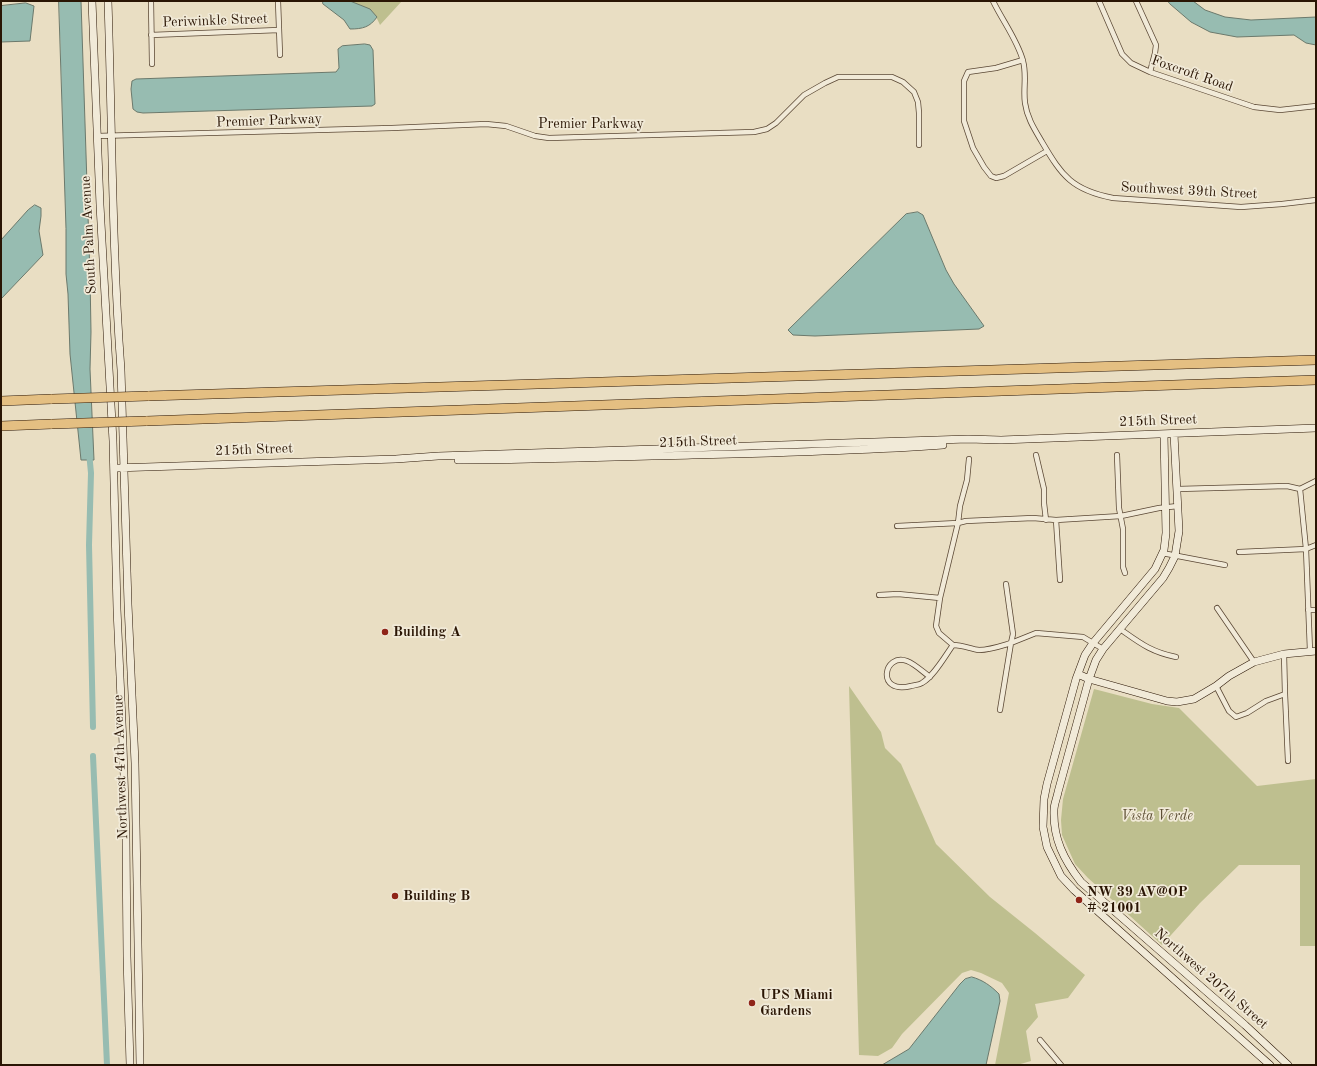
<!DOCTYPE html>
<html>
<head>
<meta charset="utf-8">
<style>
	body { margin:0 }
	#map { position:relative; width:1317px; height:1066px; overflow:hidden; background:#e9dec3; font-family:"Old Standard TT",serif }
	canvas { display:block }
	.frame { position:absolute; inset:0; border:2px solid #2a1504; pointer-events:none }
</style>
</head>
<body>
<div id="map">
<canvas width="1317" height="1066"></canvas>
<div class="frame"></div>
</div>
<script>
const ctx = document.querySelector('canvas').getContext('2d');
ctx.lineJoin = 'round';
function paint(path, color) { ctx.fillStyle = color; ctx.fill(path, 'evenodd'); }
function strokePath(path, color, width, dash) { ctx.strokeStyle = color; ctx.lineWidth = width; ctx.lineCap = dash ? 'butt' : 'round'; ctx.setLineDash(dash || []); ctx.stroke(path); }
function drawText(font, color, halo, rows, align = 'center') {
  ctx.font = font + ' "Old Standard TT",serif'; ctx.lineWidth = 3.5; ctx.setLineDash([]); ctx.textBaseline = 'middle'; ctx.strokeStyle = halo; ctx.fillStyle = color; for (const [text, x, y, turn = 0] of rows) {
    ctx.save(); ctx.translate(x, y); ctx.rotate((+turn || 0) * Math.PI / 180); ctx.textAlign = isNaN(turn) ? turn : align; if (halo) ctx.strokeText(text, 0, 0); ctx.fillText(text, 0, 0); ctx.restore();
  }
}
const green = new Path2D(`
	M350 1H402L380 25C374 9 365 8 350 1Z
	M849 686 881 732 885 748 901 764 936 844 990 897 1035 933 1085 975 1068 998 1035 1004 1038 1017 1026 1031 1031 1061 1017 1065H995L1009 993 1002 983 981 973 971 970 962 973 902 1034 892 1048 878 1056 859 1055Z
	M1094 689 1152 704 1179 708 1257 786 1316 779V946H1300V865H1239L1200 903 1162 945 1088 878 1075 864 1062 835 1061 820 1063 799Z`);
const water = new Path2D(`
	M59 1H81L90 276 91 332 90 369 94 460H81L70 354 68 294 66 274V229Z
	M323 1H350L370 9 377 17C370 27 363 29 350 29L344 20 323 4Z
	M1168 1H1193L1205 10 1225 17 1251 20 1316 17V45L1306 43 1294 35 1237 37 1210 32 1191 22 1170 4Z
	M26 3 34 6 30 41 1 42V6Z
	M365 44 370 45 373 50 375 104 372 106 143 113 137 112 133 109 131 89 132 81 136 79 336 72 339 68 338 49 342 46Z
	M35 205 41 208V216L39 231 43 255 1 299V240L28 210Z
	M918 212 923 215 946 270 954 284 984 326 979 329 815 336 793 335 788 330 906 214Z
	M972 977C983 980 991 986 999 994L1000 1001 986 1065H882L909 1049 960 984 965 979Z`);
const canal = new Path2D(`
	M89 452 91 473 89 545 93 727
	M93 756 107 1065`);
const street = new Path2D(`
	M151 1 152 64
	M278 1 280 55
	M993 1C1002 20 1018 41 1023 61 1027 75 1023 89 1025 103 1027 118 1035 130 1042 142 1062 176 1072 190 1113 198L1241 207 1282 204 1316 200
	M1099 1 1122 54 1131 63 1150 72 1254 107 1280 110 1316 106
	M1136 1 1156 45 1155 53 1150 72
	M151 35 279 30
	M1023 60 996 68 968 72 964 81V121L973 148 984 167 991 176 996 178 1004 176 1047 151
	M97 136 392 128 486 124 506 126 535 136 549 138 754 132 767 129 776 123 804 95 825 83 838 77H892L903 82 914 92 918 102 919 113V145
	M1036 455 1044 489V503L1046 520
	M1117 455 1119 508 1123 529V567L1125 573
	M1178 489 1287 486 1300 489 1316 481
	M1300 489 1306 549 1310 651
	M1056 520 1060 580
	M897 526 958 523 966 521 1033 518 1056 520 1121 516 1159 508 1178 506
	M1239 552 1306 549 1316 545
	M1162 553 1225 565
	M879 595 898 594 940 598
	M1217 608 1254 662
	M1308 610H1316
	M1120 629C1140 643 1151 652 1176 657
	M953 645 939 633 936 626 940 598 958 523 960 506 967 480 969 459
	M1284 654 1285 694 1288 761
	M930 677C923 672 915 664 907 661 884 652 875 695 911 686 914 685 919 685 922 683 934 676 945 656 953 645 963 645 971 649 979 650 990 650 1001 646 1011 643L1013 634 1006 584
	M1216 686 1229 711 1236 717 1247 713 1266 701 1285 694
	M1000 710 1011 643 1036 633 1083 637 1103 649
	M1040 1040 1061 1065`);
const secondary = new Path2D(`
	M92 1 100 205 113 441 117 609 123 745 126 838 127 956 130 1065
	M108 1C112 124 112 247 121 370L128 604 135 763 140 1065
	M1164 434 1166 533 1164 550 1155 569 1093 643 1085 655 1076 679 1047 784 1044 799 1043 827 1047 847 1061 876 1074 890 1122 933 1270 1065
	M1174 434 1179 531 1175 556 1169 568 1163 578 1103 649 1096 660 1089 679 1058 792C1057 798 1054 804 1054 810 1053 839 1064 860 1081 882L1245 1025 1288 1065
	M458 460C536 460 614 457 692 455 776 453 860 451 943 445
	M114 468 396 459 438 456 968 439 1001 440 1316 428
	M1078 674 1089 679 1167 701 1177 702 1194 699 1216 686 1229 676 1254 662 1284 654 1316 651`);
const highway = new Path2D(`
	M148 396 1316 360
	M1 401 52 399
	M146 421 1316 380
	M1 426 52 424`);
const highwayBridge = new Path2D(`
	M52 399 148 396
	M52 424 146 421`);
const markers = [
	[385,632,4,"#8f2418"],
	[395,896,4,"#8f2418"],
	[1079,900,4,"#8f2418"],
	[752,1003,4,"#8f2418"]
];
const streetNames = [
	["Periwinkle Street",215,21,-2],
	["Foxcroft Road",1192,74,19],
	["Premier Parkway",269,121,-2],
	["Premier Parkway",591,124],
	["Southwest 39th Street",1189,191,3],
	["South Palm Avenue",89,235,-93],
	["215th Street",1158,421,-2],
	["215th Street",698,442,-2],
	["215th Street",254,450,-2],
	["Northwest 47th Avenue",121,767,-92],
	["Northwest 207th Street",1211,979,41]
];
const poiNames = [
	["Building A",393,632],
	["NW 39 AV@OP",1087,892],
	["# 21001",1087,908],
	["Building B",403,896],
	["UPS Miami",760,995],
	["Gardens",760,1011]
];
const parkNames = [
	["Vista Verde",1157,816]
];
paint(green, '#bebf8f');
paint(water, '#97bcb1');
strokePath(water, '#6b796c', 1);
strokePath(canal, '#97bcb1', 6);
strokePath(street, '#5a4734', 6);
strokePath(secondary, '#2a1504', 8);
strokePath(highway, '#2a1504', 10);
strokePath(street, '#f1ead8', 4.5);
strokePath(secondary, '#f1ead8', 7);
strokePath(highway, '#e4bf82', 9);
strokePath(highwayBridge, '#2a1504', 10, []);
strokePath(highwayBridge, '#e4bf82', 9);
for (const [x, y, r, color] of markers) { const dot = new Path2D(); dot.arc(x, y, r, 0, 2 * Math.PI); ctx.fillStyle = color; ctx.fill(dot); strokePath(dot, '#f1ead8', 1.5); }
drawText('14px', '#2a1504', '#f1ead8', streetNames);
drawText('bold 14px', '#2a1504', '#f1ead8', poiNames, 'left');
drawText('italic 14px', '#5e5035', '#f1ead8', parkNames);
</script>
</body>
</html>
